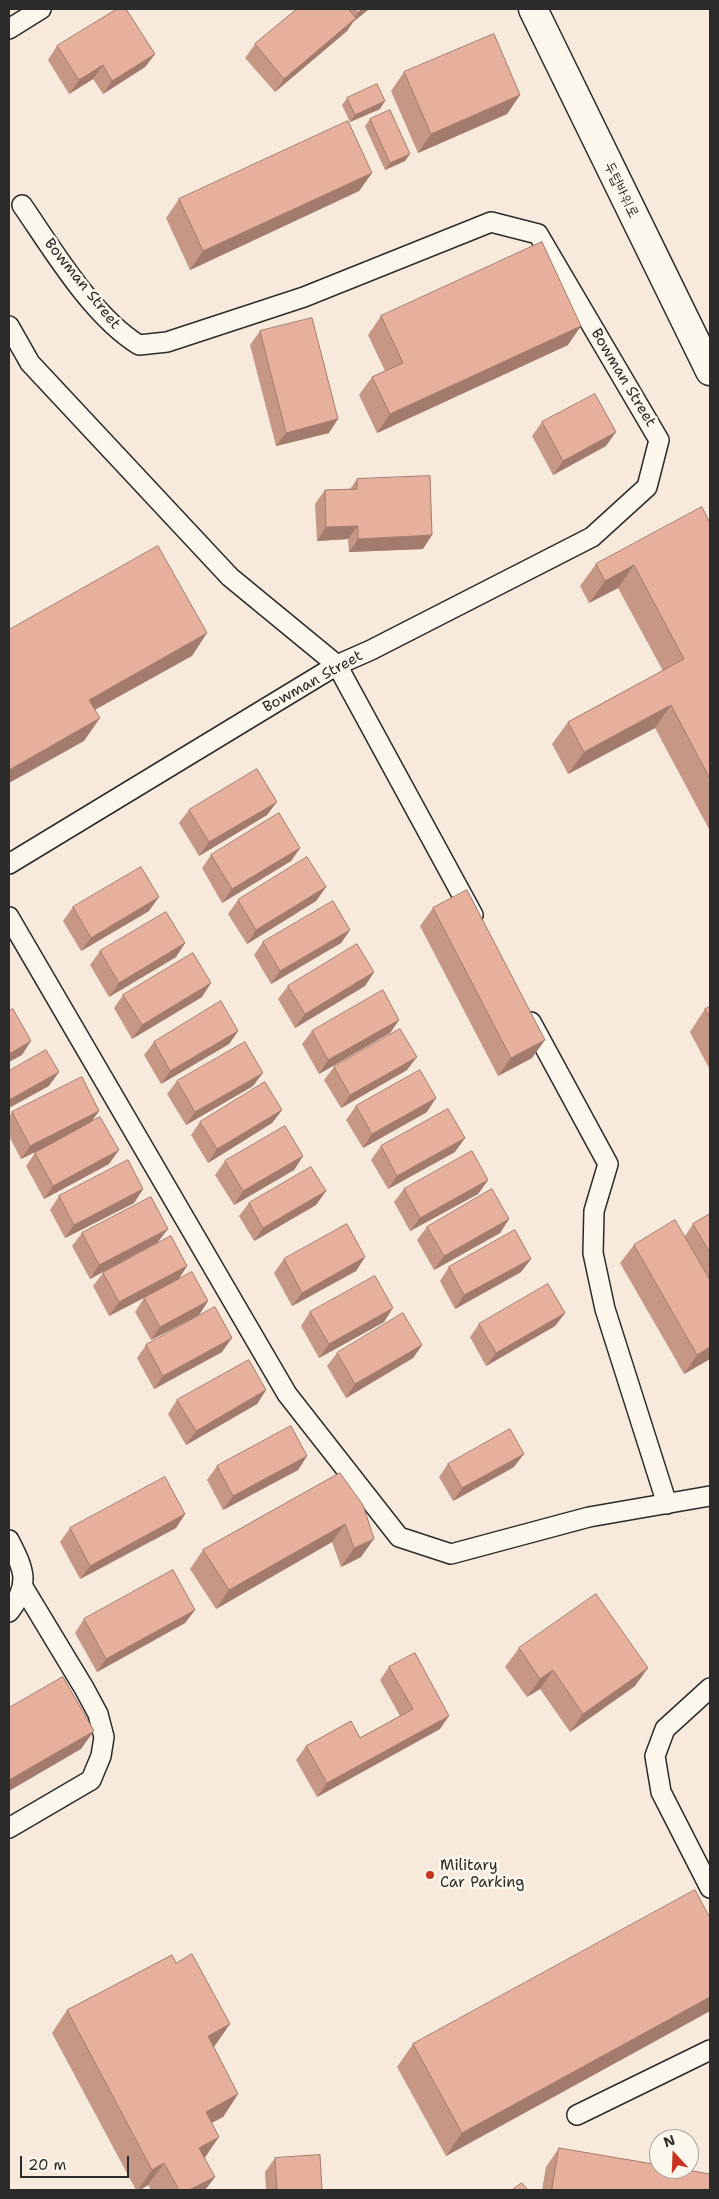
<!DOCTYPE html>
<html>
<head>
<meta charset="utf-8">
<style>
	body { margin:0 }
	#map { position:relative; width:719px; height:2199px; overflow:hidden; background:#f7e9dc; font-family:"Shantell Sans",sans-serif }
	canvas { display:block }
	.frame { position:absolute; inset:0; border:10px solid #2b2b2b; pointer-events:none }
	.north { position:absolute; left:649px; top:2129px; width:50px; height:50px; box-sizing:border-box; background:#fbf7ec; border:1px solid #a8a59f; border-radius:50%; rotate:340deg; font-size:14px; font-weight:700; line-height:20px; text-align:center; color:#2b2b2b }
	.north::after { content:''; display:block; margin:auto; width:18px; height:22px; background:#c8321e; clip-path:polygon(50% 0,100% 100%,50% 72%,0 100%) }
	.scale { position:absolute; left:20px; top:2156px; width:109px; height:22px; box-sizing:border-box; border:2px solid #2b2b2b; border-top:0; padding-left:6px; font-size:15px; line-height:18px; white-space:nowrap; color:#2b2b2b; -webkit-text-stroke:4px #fbf7ec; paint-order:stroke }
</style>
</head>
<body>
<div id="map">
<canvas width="719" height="2199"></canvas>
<div class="frame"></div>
<div class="north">N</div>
<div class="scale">20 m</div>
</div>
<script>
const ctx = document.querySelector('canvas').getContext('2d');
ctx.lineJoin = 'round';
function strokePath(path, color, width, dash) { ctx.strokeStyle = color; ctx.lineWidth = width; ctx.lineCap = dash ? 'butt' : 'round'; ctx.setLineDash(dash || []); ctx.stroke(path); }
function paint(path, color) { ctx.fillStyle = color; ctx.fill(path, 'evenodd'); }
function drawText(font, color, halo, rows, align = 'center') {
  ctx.font = font + ' "Shantell Sans","Poor Story",sans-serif'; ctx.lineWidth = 5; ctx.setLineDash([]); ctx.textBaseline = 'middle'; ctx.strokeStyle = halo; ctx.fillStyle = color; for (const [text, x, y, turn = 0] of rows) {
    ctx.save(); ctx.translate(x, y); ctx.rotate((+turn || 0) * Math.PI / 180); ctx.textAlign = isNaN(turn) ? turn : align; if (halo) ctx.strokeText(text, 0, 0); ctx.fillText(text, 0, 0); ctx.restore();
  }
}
const service = new Path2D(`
	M9 29 41 9
	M9 326 30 363 230 577 337 665 473 915
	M9 864 337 665 371 650 592 537 647 487 659 440 538 234 491 222 304 297 167 342 139 345C92 316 53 250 22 205
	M9 917 287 1394 399 1537 451 1554 589 1517 710 1496
	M531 1022 608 1164 594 1211 593 1253 605 1309 667 1504
	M9 1540C24 1569 31 1584 9 1612
	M710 1688 665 1729 655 1756 661 1792 710 1888
	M9 1828 91 1780 101 1756 104 1737 98 1714 84 1688 23 1587
	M577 2115 710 2050`);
const minor = new Path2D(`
	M533 9 710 371`);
const wall = new Path2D(`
	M297 9H369L353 22 347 31 275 92 245 58 255 44Z
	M57 46 155 54 145 67 103 94 93 79 69 94 48 60Z
	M404 72 520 95 507 114 418 153 391 91Z
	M347 98 380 109 350 122 342 105Z
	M370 119 405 161 385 170 365 126Z
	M372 173 359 191 190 270 166 218 179 199Z
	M381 316 568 345 377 433 359 395 372 377 385 371 368 335Z
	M260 331 329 433 276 446 250 345Z
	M542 422 606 446 553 475 532 436Z
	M357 479 423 549 349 552 348 539 317 541 315 504 325 490 350 489Z
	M710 523V831L655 728 568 774 552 744 568 722 663 671 618 588 589 603 580 586 596 564Z
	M189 810 267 815 199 856 179 823Z
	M300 848 291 861 222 903 202 868 211 855Z
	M326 887 316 901 247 944 228 914 238 900Z
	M73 907 149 911 81 951 63 921Z
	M433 908 532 1058 498 1076 420 926Z
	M350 930 341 943 271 984 254 955 263 942Z
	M185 943 176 957 109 997 90 965 100 951Z
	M374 972 365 986 295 1028 278 999 288 986Z
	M123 995 202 997 132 1039 114 1008Z
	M710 1007V1070L690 1032 705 1009Z
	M399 1020 390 1033 319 1074 302 1044 312 1031Z
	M238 1031 229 1044 161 1084 144 1055 154 1042Z
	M334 1067 407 1070 341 1108 324 1080Z
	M177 1081 253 1086 186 1125 167 1094Z
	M356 1106 427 1112 363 1148 346 1120Z
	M282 1110 272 1123 208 1163 191 1135 200 1122Z
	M99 1111 91 1122 109 1164 44 1199 26 1166 35 1153 56 1142 21 1159 9 1136V1117L12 1112Z
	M381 1146 455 1152 388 1189 371 1160Z
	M303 1156 294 1170 234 1205 215 1175 225 1161Z
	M488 1180 478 1194 410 1231 394 1202 404 1189Z
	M143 1189 134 1203 65 1238 50 1210 59 1196Z
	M326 1191 316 1205 254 1241 239 1216 249 1203Z
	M710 1214V1359L684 1374 620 1263 634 1245 685 1236 693 1224Z
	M509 1219 500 1233 434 1270 417 1240 427 1227Z
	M82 1233 158 1242 90 1279 72 1246Z
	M365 1257 356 1271 292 1306 274 1273 284 1259Z
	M531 1259 521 1272 455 1309 440 1281 449 1267Z
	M187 1266 178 1280 109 1316 93 1286 103 1273Z
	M144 1298 208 1301 199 1315 151 1340 135 1312Z
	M310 1312 384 1322 319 1358 301 1326Z
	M565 1313 555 1326 486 1366 470 1337 479 1324Z
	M146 1345 222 1352 154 1389 137 1358Z
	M422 1345 413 1358 346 1398 327 1366 337 1353Z
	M266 1390 257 1404 186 1445 168 1414 177 1400Z
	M307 1456 298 1470 223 1510 207 1480 217 1466Z
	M448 1464 514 1467 453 1501 439 1477Z
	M340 1473 361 1557 341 1567 332 1542 216 1609 190 1569 203 1550Z
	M185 1514 176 1528 80 1579 60 1542 70 1528Z
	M195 1610 185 1623 97 1672 75 1633 84 1619Z
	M519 1648 635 1686 570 1732 540 1689 527 1697 505 1667Z
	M389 1667 440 1729 317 1797 296 1760 306 1746 360 1738 400 1716 380 1680Z
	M710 1918V2011L446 2156 397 2067 413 2044Z
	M67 2010 214 2047 238 2094 223 2117 211 2123 204 2158 215 2177 205 2190H151L148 2185 140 2190H136L52 2033Z
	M559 2148 710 2190H542L546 2167Z
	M275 2158 322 2190H266L265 2172Z`);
const shadedWall = new Path2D(`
	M362 9H369L353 22 347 31 275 92 284 79 351 22 358 13Z
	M155 54 145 67 103 94 112 81Z
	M103 65 93 79 69 94 79 80Z
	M520 95 507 114 418 153 431 134Z
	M385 101 380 109 350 122 355 115Z
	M410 154 405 161 385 170 390 163Z
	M372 173 359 191 190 270 203 251Z
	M581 326 568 345 377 433 390 414Z
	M338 419 329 433 276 446 286 433Z
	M616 432 606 446 553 475 563 461Z
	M358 526 348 539 317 541 326 527Z
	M432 535 423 549 349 552 358 539Z
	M634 565 618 588 589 603 605 581Z
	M207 633 192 656 73 722 89 700Z
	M671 705 655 728 568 774 584 752Z
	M100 718 84 741 9 783V770Z
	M277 802 267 815 199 856 209 842Z
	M300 848 291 861 222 903 232 889Z
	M326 887 316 901 247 944 256 930Z
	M159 897 149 911 81 951 91 938Z
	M350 930 341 943 271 984 280 971Z
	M185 943 176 957 109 997 119 983Z
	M374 972 365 986 295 1028 305 1014Z
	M211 983 202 997 132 1039 142 1025Z
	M399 1020 390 1033 319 1074 328 1060Z
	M238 1031 229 1044 161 1084 170 1071Z
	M545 1040 532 1058 498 1076 511 1058Z
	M31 1041 22 1055 9 1062V1054Z
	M417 1057 407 1070 341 1108 350 1095Z
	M59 1072 49 1086 9 1108V1100Z
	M263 1073 253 1086 186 1125 195 1112Z
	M436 1098 427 1112 363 1148 372 1134Z
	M282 1110 272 1123 208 1163 217 1149Z
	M99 1111 89 1125 21 1159 30 1146Z
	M465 1138 455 1152 388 1189 397 1176Z
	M119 1150 109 1164 44 1199 53 1186Z
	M303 1156 294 1170 234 1205 243 1191Z
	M488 1180 478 1194 410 1231 420 1218Z
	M143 1189 134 1203 65 1238 74 1225Z
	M326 1191 316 1205 254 1241 263 1228Z
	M509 1219 500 1233 434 1270 444 1256Z
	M168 1229 158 1242 90 1279 99 1265Z
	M365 1257 356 1271 292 1306 302 1293Z
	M531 1259 521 1272 455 1309 464 1295Z
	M187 1266 178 1280 109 1316 119 1302Z
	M208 1301 199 1315 151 1340 160 1327Z
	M393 1308 384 1322 319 1358 329 1344Z
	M565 1313 555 1326 486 1366 496 1353Z
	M232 1338 222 1352 154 1389 163 1376Z
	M422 1345 413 1358 346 1398 355 1384Z
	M710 1347V1359L684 1374 697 1355Z
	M266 1390 257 1404 186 1445 196 1431Z
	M524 1454 514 1467 453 1501 462 1488Z
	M307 1456 298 1470 223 1510 233 1496Z
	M185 1514 176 1528 80 1579 90 1566Z
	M345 1524 332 1542 216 1609 229 1590Z
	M374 1539 361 1557 341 1567 354 1548Z
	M195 1610 185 1623 97 1672 106 1659Z
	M648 1668 635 1686 570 1732 583 1714Z
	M553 1670 540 1689 527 1697 540 1679Z
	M449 1716 440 1729 317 1797 327 1783Z
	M94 1731 81 1749 9 1791V1780Z
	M710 1997V2011L446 2156 462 2133Z
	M230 2024 214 2047 192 2059 208 2036Z
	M238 2094 223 2117 190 2134 206 2112Z
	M219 2137 204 2159 199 2148Z
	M164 2163 148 2185 140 2190H138L152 2170Z
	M215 2177 205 2190H189Z`);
const building = new Path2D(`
	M117 9H126L155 54 112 81 103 65 79 80 57 46Z
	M297 9H348L356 18 284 79 255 44Z
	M354 9H362L358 13Z
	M494 34 520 95 431 134 404 72Z
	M377 84 385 101 355 115 347 98Z
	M390 110 410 154 390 163 370 119Z
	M348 121 372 173 203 251 179 199Z
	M542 242 581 326 390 414 372 377 403 363 381 316Z
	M312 318 338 419 286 433 260 331Z
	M595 394 616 432 563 461 542 422Z
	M430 476 432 535 358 539V526L326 527 325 490 357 489V479Z
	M702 507 710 523V779L671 705 584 752 568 722 684 659 634 565 605 581 596 564Z
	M158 546 207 633 89 700 100 718 9 770V630Z
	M257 769 277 802 209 842 189 810Z
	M279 813 300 848 232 889 211 855Z
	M307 857 326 887 256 930 238 900Z
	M141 867 159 897 91 938 73 907Z
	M467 890 545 1040 511 1058 433 908Z
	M333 901 350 930 280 971 263 942Z
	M166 912 185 943 119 983 100 951Z
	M357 944 374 972 305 1014 288 986Z
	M193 953 211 983 142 1025 123 995Z
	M383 990 399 1020 328 1060 312 1031Z
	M221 1001 238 1031 170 1071 154 1042Z
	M710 1007V1018L705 1009Z
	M13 1009 31 1041 9 1054V1011Z
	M400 1029 417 1057 350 1095 334 1067Z
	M245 1042 263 1073 195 1112 177 1081Z
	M46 1050 59 1072 9 1100V1071Z
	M420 1070 436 1098 372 1134 356 1106Z
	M82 1077 99 1111 30 1146 12 1112Z
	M265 1082 282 1110 217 1149 200 1122Z
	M448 1109 465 1138 397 1176 381 1146Z
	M100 1117 119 1150 53 1186 35 1153Z
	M285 1126 303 1156 243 1191 225 1161Z
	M472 1151 488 1180 420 1218 404 1189Z
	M128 1160 143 1189 74 1225 59 1196Z
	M311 1167 326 1191 263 1228 249 1203Z
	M492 1189 509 1219 444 1256 427 1227Z
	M151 1197 168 1229 99 1265 82 1233Z
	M710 1214V1253L693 1224Z
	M675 1220 710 1280V1347L697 1355 634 1245Z
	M347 1224 365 1257 302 1293 284 1259Z
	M515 1230 531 1259 464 1295 449 1267Z
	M171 1236 187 1266 119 1302 103 1273Z
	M192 1272 208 1301 160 1327 144 1298Z
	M375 1276 393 1308 329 1344 310 1312Z
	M548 1284 565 1313 496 1353 479 1324Z
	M215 1307 232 1338 163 1376 146 1345Z
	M403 1313 422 1345 355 1384 337 1353Z
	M249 1360 266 1390 196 1431 177 1400Z
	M291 1426 307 1456 233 1496 217 1466Z
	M510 1429 524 1454 462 1488 448 1464Z
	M340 1473 363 1505 374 1539 354 1548 345 1524 229 1590 203 1550Z
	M165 1477 185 1514 90 1566 70 1528Z
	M173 1570 195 1610 106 1659 84 1619Z
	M596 1594 648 1668 583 1714 553 1670 540 1679 519 1648Z
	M415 1653 449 1716 327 1783 306 1746 351 1721 360 1738 413 1709 389 1667Z
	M63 1677 94 1731 9 1780V1708Z
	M695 1890 710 1918V1997L462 2133 413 2044Z
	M192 1954 230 2024 208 2036 238 2094 206 2112 219 2137 199 2148 215 2177 189 2190H179L164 2163 152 2170 67 2010 172 1955 176 1963Z
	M559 2148 659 2165V2169H681L710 2174V2190H552Z
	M320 2155 322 2190H277L275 2158Z
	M522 2183 528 2190H512Z`);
const markers = [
	[430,1875,5,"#c8321e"]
];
const streetNames = [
	["두텁바위로",621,190,64],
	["Bowman Street",82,284,51],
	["Bowman Street",623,378,59],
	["Bowman Street",313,682,-29]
];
const poiNames = [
	["Military",440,1866],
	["Car Parking",440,1883]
];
strokePath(service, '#2b2b2b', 22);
strokePath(minor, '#2b2b2b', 31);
strokePath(service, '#fbf7ec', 19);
strokePath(minor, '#fbf7ec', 28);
paint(wall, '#c79786');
paint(shadedWall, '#a27b6d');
paint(building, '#e7b09c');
strokePath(building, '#a27b6d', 1);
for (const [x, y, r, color] of markers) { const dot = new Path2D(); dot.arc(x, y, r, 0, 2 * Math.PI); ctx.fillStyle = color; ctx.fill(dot); strokePath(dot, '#fbf7ec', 2); }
drawText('15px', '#2b2b2b', '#fbf7ec', streetNames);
drawText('15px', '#2b2b2b', '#fbf7ec', poiNames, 'left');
</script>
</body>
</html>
